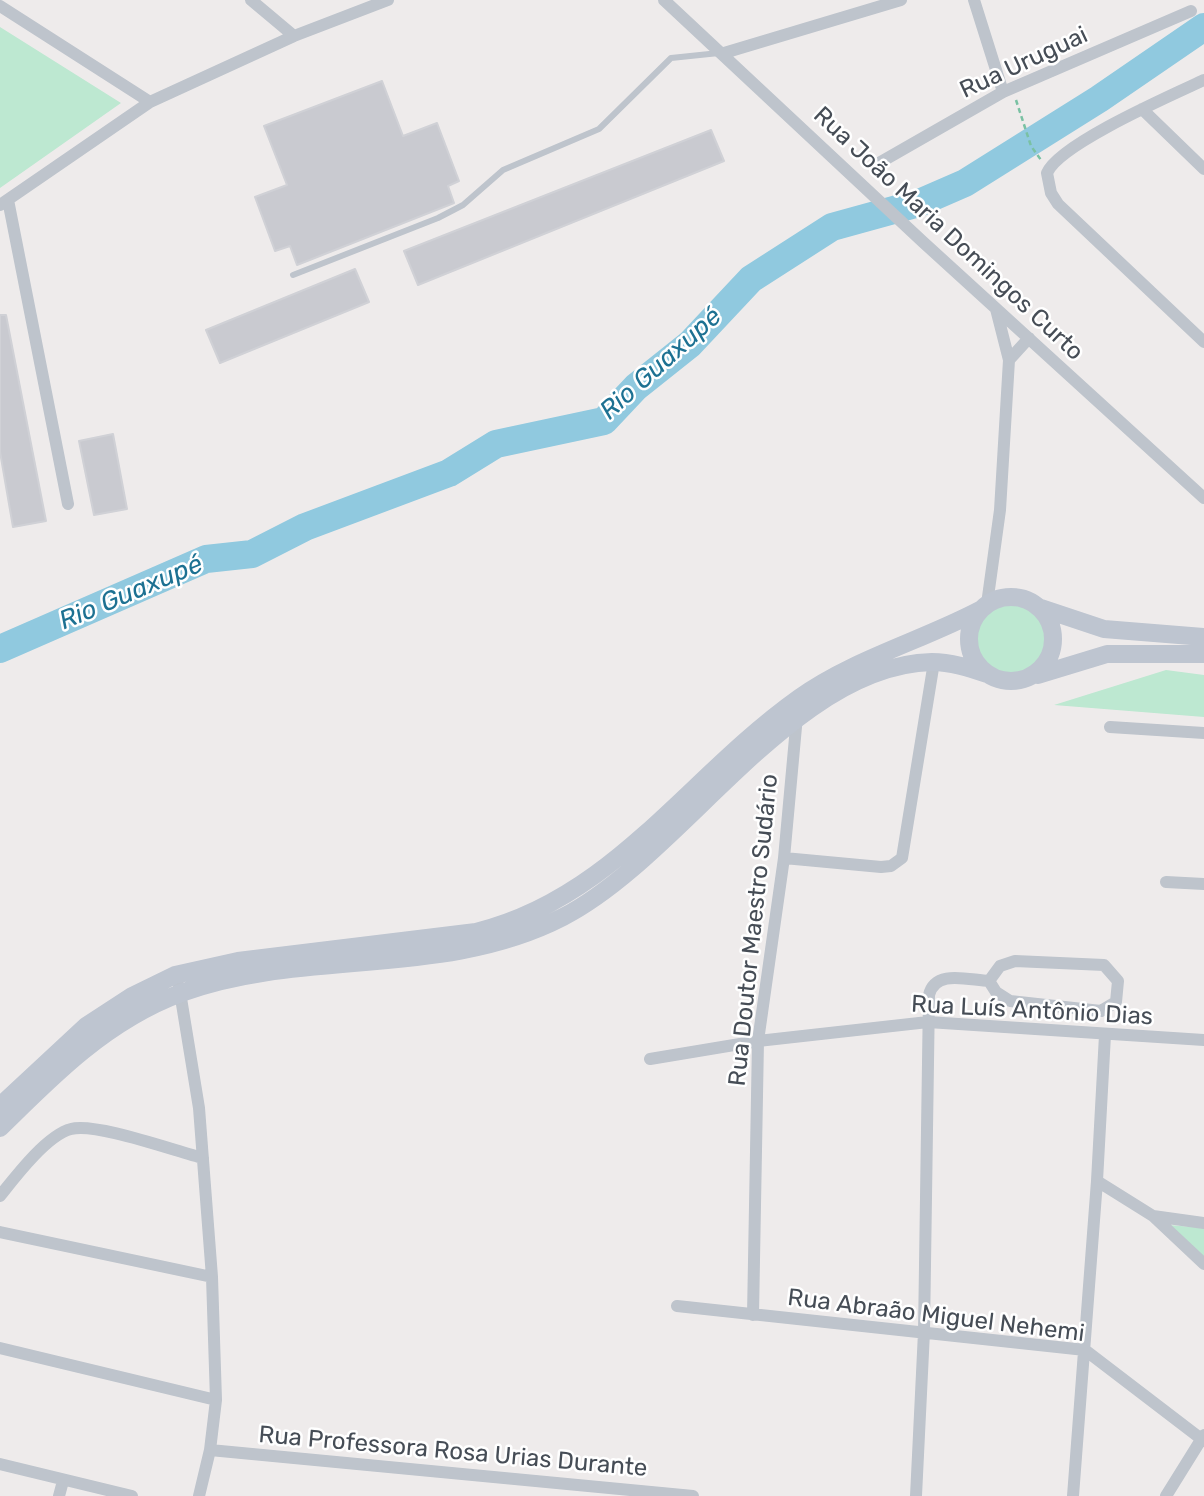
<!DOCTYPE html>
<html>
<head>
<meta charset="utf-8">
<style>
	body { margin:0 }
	canvas { display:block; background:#eeebeb }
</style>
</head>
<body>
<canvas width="1204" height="1496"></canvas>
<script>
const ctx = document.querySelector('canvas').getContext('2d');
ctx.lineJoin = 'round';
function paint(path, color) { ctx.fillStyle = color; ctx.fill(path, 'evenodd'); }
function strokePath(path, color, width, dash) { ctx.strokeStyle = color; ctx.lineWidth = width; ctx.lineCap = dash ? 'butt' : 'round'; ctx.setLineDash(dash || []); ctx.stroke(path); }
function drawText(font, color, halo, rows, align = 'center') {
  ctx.font = font + ' Rubik,sans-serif'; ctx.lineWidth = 5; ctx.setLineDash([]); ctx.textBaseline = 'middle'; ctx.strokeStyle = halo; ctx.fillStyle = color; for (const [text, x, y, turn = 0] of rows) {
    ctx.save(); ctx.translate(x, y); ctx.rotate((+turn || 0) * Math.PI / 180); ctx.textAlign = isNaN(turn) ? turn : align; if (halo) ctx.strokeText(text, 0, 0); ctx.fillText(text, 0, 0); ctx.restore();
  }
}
const green = new Path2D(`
	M0 27 121 103 0 188Z
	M975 639a36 36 0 1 1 72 0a36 36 0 1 1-72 0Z
	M1166 670 1204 675V717L1054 705Z
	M1169 1225 1204 1228V1258Z`);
const river = new Path2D(`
	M0 649 206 559 252 554 305 527 449 473 496 444 604 421 636 387 690 344 751 279 832 227 919 203 965 183 1099 99 1204 27`);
const building = new Path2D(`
	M382 81 403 136 437 123 459 181 448 186 454 203 297 265 290 246 275 251 255 197 287 185 264 126Z
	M711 130 724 161 418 285 404 251Z
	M355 269 369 302 220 363 206 330Z
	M0 315H6L46 521 13 527 0 452Z
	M113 434 127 509 94 515 79 441Z`);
const path = new Path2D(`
	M1016 100 1031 146 1041 160`);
const service = new Path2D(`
	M293 275 438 218 463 205 503 170 599 129 671 58 719 53`);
const minor = new Path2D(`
	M251 0 294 36
	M664 0 923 242 1204 498
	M974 0 1003 92
	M0 6 150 102
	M724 53 901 0
	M1204 80C1172 95 1059 144 1047 173L1051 193 1058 204 1204 342
	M1142 109 1204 169
	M879 163 1003 92 1191 11
	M8 200 68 504
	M0 205 150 102 294 36 388 0
	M1009 360 1029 338
	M987 604 1000 510 1009 360 996 309
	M1110 727 1204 733
	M784 858 881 867 891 866 902 858 934 662
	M1166 882 1204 884
	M1015 961 1104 965 1118 981 1116 1002 1101 1011 1010 1001 996 992 989 981 1000 966Z
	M179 986 199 1108 212 1277 216 1400 210 1450 199 1496
	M650 1059 758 1041 928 1022 1204 1040
	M1097 1181 1153 1216 1204 1264
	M0 1196C15 1177 47 1135 71 1129 95 1122 175 1151 203 1158
	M1153 1216 1204 1223
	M0 1232 212 1277
	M677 1306 1085 1350 1204 1441
	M753 1315 758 1041 784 858 797 716
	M0 1348 216 1400
	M210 1450 693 1496
	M0 1464 132 1496
	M59 1496 63 1481
	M916 1496 924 1332 929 995C935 969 968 980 989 981
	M1073 1496 1097 1181 1105 1035
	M1166 1496 1204 1435`);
const secondary = new Path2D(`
	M969 639a42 42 0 1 1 84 0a42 42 0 1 1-84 0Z
	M1041 608 1104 629 1204 637
	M1038 675 1107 654H1204
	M0 1106 86 1026 132 996 175 975 238 961 476 932C614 898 688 777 799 698 854 659 921 641 980 610
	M0 1128C54 1074 108 1020 181 993 304 948 443 979 563 917 683 855 792 665 932 662 951 662 969 668 987 674`);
const streetNames = [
	["Rua Uruguai",1024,63,-25],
	["Rua João Maria Domingos Curto",948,234,43],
	["Rua Doutor Maestro Sudário",754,930,-84],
	["Rua Luís Antônio Dias",1032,1011,3],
	["Rua Abraão Miguel Nehemi",936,1316,7],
	["Rua Professora Rosa Urias Durante",453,1452,5]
];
const waterNames = [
	["Rio Guaxupé",661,364,-42],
	["Rio Guaxupé",131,593,-23]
];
paint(green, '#bde8d1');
strokePath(river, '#90c9df', 28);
paint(building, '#c9cad0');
strokePath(building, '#d0d1d6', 2);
strokePath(path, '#7ac1a3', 2.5, [5, 3.5]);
strokePath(service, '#bec4cc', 6);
strokePath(minor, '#bec4cc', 12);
strokePath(secondary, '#bec5d0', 18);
drawText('24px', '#464d56', '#fff', streetNames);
drawText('italic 26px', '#1d7192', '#fff', waterNames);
</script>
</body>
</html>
